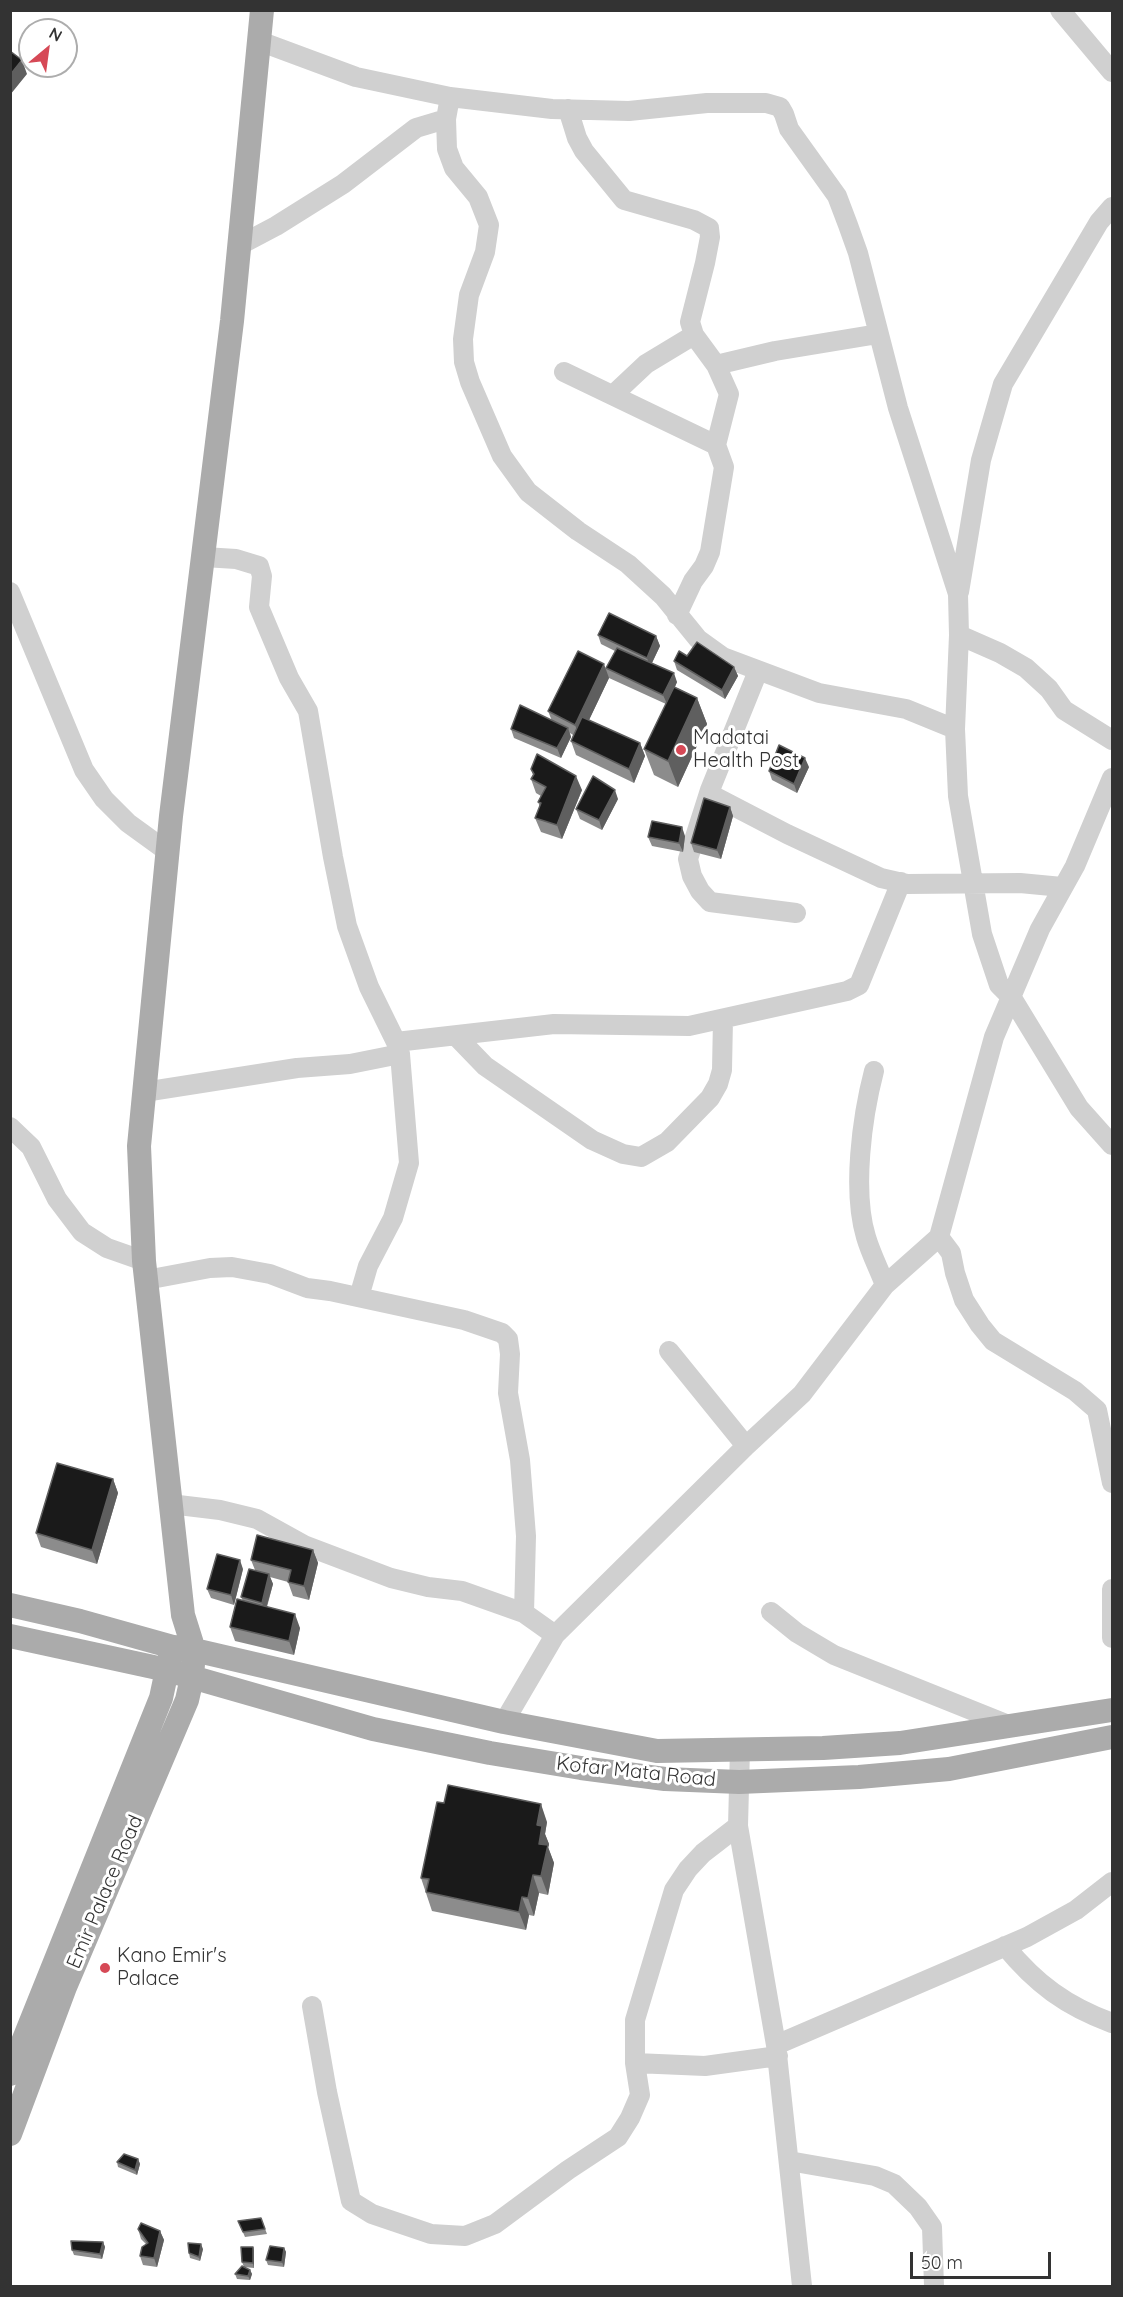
<!DOCTYPE html>
<html>
<head>
<meta charset="utf-8">
<style>
	body { margin:0 }
	#map { position:relative; width:1123px; height:2297px; overflow:hidden; background:#fff; font-family:Quicksand,sans-serif }
	canvas { display:block }
	.frame { position:absolute; inset:0; border:12px solid #333; pointer-events:none }
	.north { position:absolute; left:18px; top:18px; width:60px; height:60px; box-sizing:border-box; background:#fff; border:2px solid #adadad; border-radius:50%; rotate:29deg; font-size:16px; font-weight:700; line-height:24px; text-align:center; color:#333 }
	.north::after { content:''; display:block; margin:auto; width:21px; height:27px; background:#d64956; clip-path:polygon(50% 0,100% 100%,50% 72%,0 100%) }
	.scale { position:absolute; left:910px; top:2252px; width:141px; height:27px; box-sizing:border-box; border:3px solid #333; border-top:0; padding-left:8px; font-size:18px; line-height:21px; white-space:nowrap; color:#333; -webkit-text-stroke:4px #fff; paint-order:stroke }
</style>
</head>
<body>
<div id="map">
<canvas width="1123" height="2297"></canvas>
<div class="frame"></div>
<div class="north">N</div>
<div class="scale">50 m</div>
</div>
<script>
const ctx = document.querySelector('canvas').getContext('2d');
ctx.lineJoin = 'round';
function strokePath(path, color, width, dash) { ctx.strokeStyle = color; ctx.lineWidth = width; ctx.lineCap = dash ? 'butt' : 'round'; ctx.setLineDash(dash || []); ctx.stroke(path); }
function paint(path, color) { ctx.fillStyle = color; ctx.fill(path, 'evenodd'); }
function drawText(font, color, halo, rows, align = 'center') {
  ctx.font = font + ' Quicksand,sans-serif'; ctx.lineWidth = 6; ctx.setLineDash([]); ctx.textBaseline = 'middle'; ctx.strokeStyle = halo; ctx.fillStyle = color; for (const [text, x, y, turn = 0] of rows) {
    ctx.save(); ctx.translate(x, y); ctx.rotate((+turn || 0) * Math.PI / 180); ctx.textAlign = isNaN(turn) ? turn : align; if (halo) ctx.strokeText(text, 0, 0); ctx.fillText(text, 0, 0); ctx.restore();
  }
}
const minor = new Path2D(`
	M1060 10 1112 72
	M259 41 356 77 450 97 552 109 629 111 707 103H766L780 107 784 114 789 129 837 196 848 225 858 253 898 408 958 594 959 635 955 729 958 796 982 934 999 985 1012 998 1079 1108 1112 1145
	M450 97 446 119 447 149 454 168 478 197 489 225 485 252 469 295 463 339 464 362 470 382 502 456 528 492 578 531 628 564 663 596 698 639 723 657 819 693 906 709 955 729
	M568 109 577 138 584 151 624 200 694 220 709 228 710 237 705 263 690 322 694 335 716 365 729 394 716 445 724 467 710 552 704 566 693 581 677 615
	M240 245 276 226 343 184 416 128 446 119
	M716 365 775 351 878 334
	M564 372 716 445
	M613 395 646 364 694 335
	M204 557 236 559 259 566 262 576 259 607 289 678 308 711 333 857 347 926 369 987 396 1042 400 1054 409 1163 393 1218 368 1266 359 1297
	M10 592 84 770 104 799 128 823 168 852
	M959 592 981 460 1003 384 1099 222 1112 207
	M959 635 1000 653 1026 668 1049 689 1064 710 1112 740
	M758 671 710 790 688 859 692 876 700 891 710 902 796 913
	M710 794 787 834 881 878 907 884 1020 883 1062 887
	M456 1036 485 1066 592 1140 623 1154 641 1157 667 1142 710 1098 718 1084 722 1070 723 1019
	M396 1042 554 1024 689 1026 847 991 859 985 901 882
	M874 1071C862 1117 852 1191 866 1237 871 1254 879 1269 885 1285
	M144 1092 297 1068 350 1064 400 1054
	M10 1127 31 1147 57 1199 82 1232 107 1248 144 1261
	M939 1237 951 1253 955 1273 964 1300 980 1325 993 1341 1075 1391 1097 1410 1112 1483
	M146 1280 210 1268 232 1267 270 1274 307 1288 330 1291 464 1320 502 1333 508 1339 510 1354 508 1393 520 1460 526 1536 524 1613
	M669 1351 746 1446
	M170 1504 220 1510 257 1519 304 1545 391 1578 428 1587 462 1591 524 1613 555 1635
	M1112 1589V1638
	M771 1612 797 1633 834 1655 1011 1726
	M504 1722 555 1635 746 1446 802 1394 885 1285 939 1237 994 1037 1040 929 1075 866 1112 778
	M740 1749 738 1826 776 2045 802 2286
	M738 1826 703 1853 688 1869 674 1890 635 2020V2063L705 2066 778 2056
	M1005 1946C1036 1984 1066 2006 1112 2023
	M312 2006 327 2092 351 2201 372 2214 431 2234 465 2236 495 2224 568 2170 618 2137 630 2118 640 2095 635 2063
	M776 2045 1027 1937 1076 1910 1112 1882
	M789 2161 875 2176 894 2184 918 2207 932 2227 934 2286`);
const major = new Path2D(`
	M10 1605 80 1621 173 1647 194 1650 504 1722 657 1751 823 1748 900 1743 1112 1710
	M10 1636 167 1670 373 1729 490 1753 581 1768 665 1779 739 1782 859 1777 949 1769 1112 1737
	M10 2074 161 1698 170 1656
	M10 2134 65 1987 187 1700 192 1678 194 1650 183 1615 144 1261 139 1146 171 816 232 321 262 10`);
const wall = new Path2D(`
	M598 635 656 636 660 646 652 663 677 682 675 687 697 698 707 724 678 787 654 775 644 749 666 704 609 678 589 720 640 743 645 756 634 783 576 755 571 741 573 735 570 733 571 737 561 758 514 738 511 729 552 721 548 711 606 668 615 651 601 644Z
	M687 656 734 667 738 676 725 699 677 670 674 661Z
	M809 767 797 793 772 780 769 771Z
	M531 769 582 790 562 839 541 832 535 818 540 807 538 802 541 796 536 793 531 779 533 775Z
	M618 799 602 830 580 819 576 809Z
	M730 807 733 816 721 859 694 852 691 843Z
	M685 836 683 852 652 846 648 837Z
	M113 1479 118 1493 97 1564 41 1547 36 1533Z
	M313 1550 318 1563 309 1600 293 1596 288 1582 270 1577 273 1584 267 1607 300 1628 294 1655 235 1641 230 1627 243 1601 241 1597 255 1570 251 1560Z
	M243 1569 234 1605 211 1598 207 1589Z
	M547 1822 545 1834 549 1844 548 1847 554 1863 548 1895 539 1893 534 1916 529 1915 526 1930 432 1911 421 1878Z
	M138 2159 140 2164 137 2175 118 2167 117 2162Z
	M261 2218 267 2234 245 2237 238 2221Z
	M138 2229 160 2231 164 2240 157 2267 143 2265 140 2256 146 2244 141 2239Z
	M103 2242 105 2247 102 2259 74 2255 72 2250Z
	M253 2247 254 2251V2268L244 2267 250 2270 252 2274 250 2280 237 2279 235 2274 244 2267 242 2262Z
	M284 2248 286 2252 284 2267 268 2265 266 2260Z
	M203 2249 200 2261 190 2258 189 2253Z`);
const shadedWall = new Path2D(`
	M22 60 27 74 10 95V75Z
	M656 636 660 646 650 667 647 658Z
	M604 664 609 678 580 739 575 725Z
	M734 667 738 676 725 699 722 690Z
	M674 673 677 682 667 704 663 695Z
	M697 698 707 724 678 787 668 761Z
	M568 728 571 737 561 758 557 748Z
	M640 743 645 756 634 783 629 769Z
	M805 758 809 767 797 793 794 784Z
	M576 776 582 790 562 839 557 825Z
	M615 790 618 799 602 830 599 820Z
	M730 807 733 816 721 859 717 850Z
	M682 827 685 836 683 852 679 843Z
	M113 1479 118 1493 97 1564 92 1550Z
	M313 1550 318 1563 309 1600 304 1586Z
	M240 1560 243 1569 234 1605 231 1595Z
	M269 1574 273 1584 265 1612 262 1603Z
	M295 1614 300 1628 294 1655 289 1641Z
	M541 1804 547 1822 545 1834 549 1844 548 1847 554 1863 548 1895 541 1876 537 1825Z
	M533 1875 539 1893 534 1916 528 1898Z
	M522 1897 529 1915 526 1930 519 1912Z
	M138 2159 140 2164 137 2175 135 2170Z
	M160 2231 164 2240 157 2267 154 2258Z
	M103 2242 105 2247 102 2259 100 2254Z
	M201 2244 203 2249 200 2261 199 2257Z
	M253 2247 254 2251V2268L253 2263Z
	M284 2248 286 2252 284 2267 282 2262Z
	M250 2270 252 2274 250 2280 248 2276Z`);
const building = new Path2D(`
	M10 51 22 60 10 75Z
	M609 613 656 636 647 658 598 635Z
	M697 642 734 667 722 690 674 661 679 651 687 656Z
	M617 648 674 673 663 695 606 668Z
	M578 651 604 664 575 725 548 711Z
	M674 687 697 698 668 761 644 749Z
	M520 705 568 728 557 748 511 729Z
	M582 717 640 743 629 769 571 741Z
	M779 745 805 758 794 784 769 771Z
	M537 754 576 776 557 825 535 818 541 803 538 802 546 787 531 779 534 774 531 769Z
	M593 776 615 790 599 820 576 809Z
	M704 798 730 807 717 850 691 843Z
	M652 821 682 827 679 843 648 837Z
	M57 1463 113 1479 92 1550 36 1533Z
	M257 1535 313 1550 304 1586 288 1582 291 1570 251 1560Z
	M217 1554 240 1560 231 1595 207 1589Z
	M249 1569 269 1574 262 1603 241 1597Z
	M237 1599 295 1614 289 1641 230 1627Z
	M448 1785 541 1804 537 1825 542 1826 539 1844 548 1845 541 1876 533 1875 528 1898 522 1897 519 1912 426 1892 429 1879 421 1878 437 1802 444 1803Z
	M124 2154 138 2159 135 2170 117 2162Z
	M261 2218 265 2229 243 2232 238 2221Z
	M141 2223 160 2231 154 2258 140 2256 142 2247 148 2243 138 2229Z
	M71 2241 103 2242 100 2254 72 2250Z
	M188 2243 201 2244 199 2257 189 2253Z
	M270 2246 284 2248 282 2262 266 2260Z
	M241 2247H253V2263L242 2262Z
	M242 2266 250 2270 248 2276 235 2274Z`);
const markers = [
	[681,750,6,"#d64956"],
	[105,1968,6,"#d64956"]
];
const poiNames = [
	["Madatai",693,738],
	["Health Post",693,761],
	["Kano Emir's",117,1956],
	["Palace",117,1979]
];
const streetNames = [
	["Kofar Mata Road",636,1772,6],
	["Emir Palace Road",105,1892,-67]
];
strokePath(minor, '#d0d0d0', 20);
strokePath(major, '#ababab', 24);
paint(wall, '#8c8c8c');
paint(shadedWall, '#5f5f5f');
paint(building, '#1a1a1a');
strokePath(building, '#5f5f5f', 1.5);
for (const [x, y, r, color] of markers) { const dot = new Path2D(); dot.arc(x, y, r, 0, 2 * Math.PI); ctx.fillStyle = color; ctx.fill(dot); strokePath(dot, '#fff', 2); }
drawText('20px', '#333', '#fff', poiNames, 'left');
drawText('20px', '#333', '#fff', streetNames);
</script>
</body>
</html>
